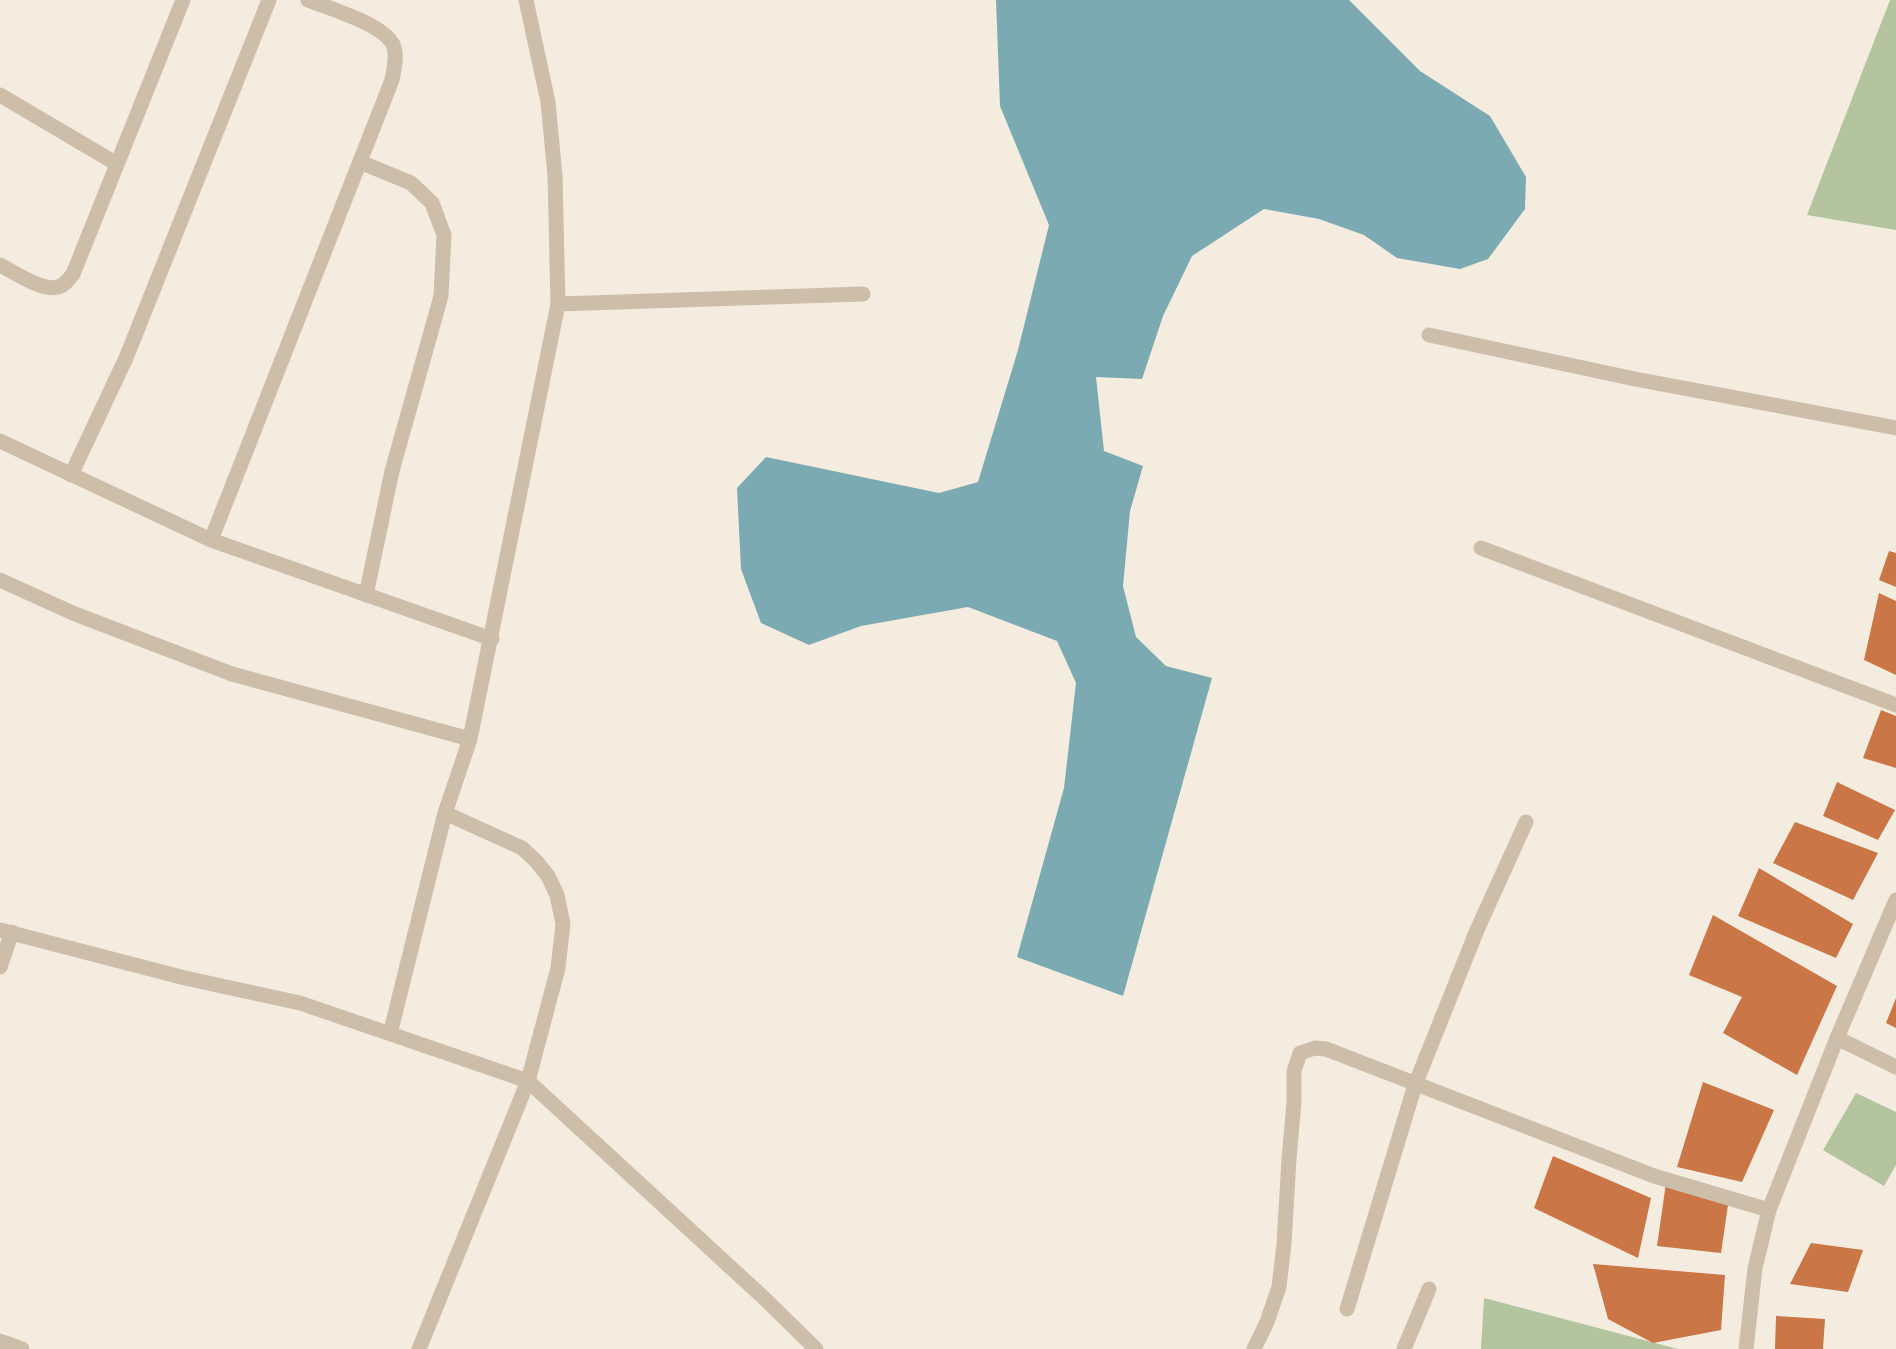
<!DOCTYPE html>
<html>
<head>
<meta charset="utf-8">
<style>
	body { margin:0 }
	canvas { display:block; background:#f4ecdf }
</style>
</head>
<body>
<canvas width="1896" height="1349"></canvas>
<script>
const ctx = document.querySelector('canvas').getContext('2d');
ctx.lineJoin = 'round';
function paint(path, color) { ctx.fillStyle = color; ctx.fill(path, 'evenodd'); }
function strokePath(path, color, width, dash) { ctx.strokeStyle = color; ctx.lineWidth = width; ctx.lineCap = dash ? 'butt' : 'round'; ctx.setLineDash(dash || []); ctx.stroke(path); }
const green = new Path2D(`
	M1890 0H1896V230L1807 215Z
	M1856 1093 1896 1112V1165L1884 1186 1823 1150Z
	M1484 1298 1678 1349H1481Z`);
const water = new Path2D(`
	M996 0H1349L1420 71 1490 116 1526 177 1525 209 1488 259 1460 269 1397 258 1364 235 1319 219 1264 209 1192 256 1163 316 1142 379 1096 377 1104 451 1143 466 1130 511 1123 586 1136 637 1166 666 1212 678 1123 996 1017 957 1064 788 1076 683 1057 641 968 607 861 626 809 645 761 623 741 569 737 488 766 457 939 493 978 482 1018 350 1049 225 1000 106Z`);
const building = new Path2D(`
	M1889 551 1896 553V587L1879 580Z
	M1879 593 1896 601V675L1864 660Z
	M1881 710 1896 716V768L1863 758Z
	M1837 782 1895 810 1878 840 1823 816Z
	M1795 822 1878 853 1853 900 1773 863Z
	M1759 868 1853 924 1836 958 1738 916Z
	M1713 915 1837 986 1797 1075 1723 1033 1742 997 1689 975Z
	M1896 998V1028L1886 1023Z
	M1703 1082 1774 1110 1742 1182 1677 1167Z
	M1553 1156 1651 1198 1638 1258 1534 1208Z
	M1666 1183 1729 1198 1721 1253 1657 1246Z
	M1811 1243 1863 1250 1848 1292 1790 1284Z
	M1593 1264 1725 1275 1721 1330 1653 1343 1608 1319Z
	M1776 1316 1825 1319 1823 1349H1775Z`);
const lane = new Path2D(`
	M0 967 12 932`);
const street = new Path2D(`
	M0 95 117 164
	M360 162 411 183 432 203 444 235 441 296 392 471 366 595
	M0 265C14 272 43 292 58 287 65 285 69 279 73 274L183 0
	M558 304 863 294
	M1429 335 1635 379 1896 428
	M0 441 211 540 492 639
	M71 475 126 358 269 0
	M211 540 392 80C394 70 397 56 394 47 387 25 328 8 308 0
	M1481 548 1896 705
	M0 580 75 614 232 674 470 739
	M0 930 185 978 300 1003 528 1081 558 968 563 924 557 895 548 876 536 861 522 848 445 813
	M390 1034 445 813 470 739 558 304 555 176 548 102 526 0
	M1837 1038 1896 1067
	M1347 1309 1415 1085 1477 930 1526 822
	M0 1341 22 1349
	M419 1349 528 1081 765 1299 816 1349
	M1254 1349 1267 1322 1279 1287 1284 1244 1289 1159 1294 1102V1071L1300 1053 1315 1048 1326 1049 1654 1176 1769 1210
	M1404 1349 1429 1289
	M1746 1349 1755 1268 1769 1210 1837 1038 1896 900`);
paint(green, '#b3c49e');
paint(water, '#7caab2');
paint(building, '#ca7647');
strokePath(lane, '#cdbeaa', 15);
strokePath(street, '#cdbeaa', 15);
</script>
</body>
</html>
